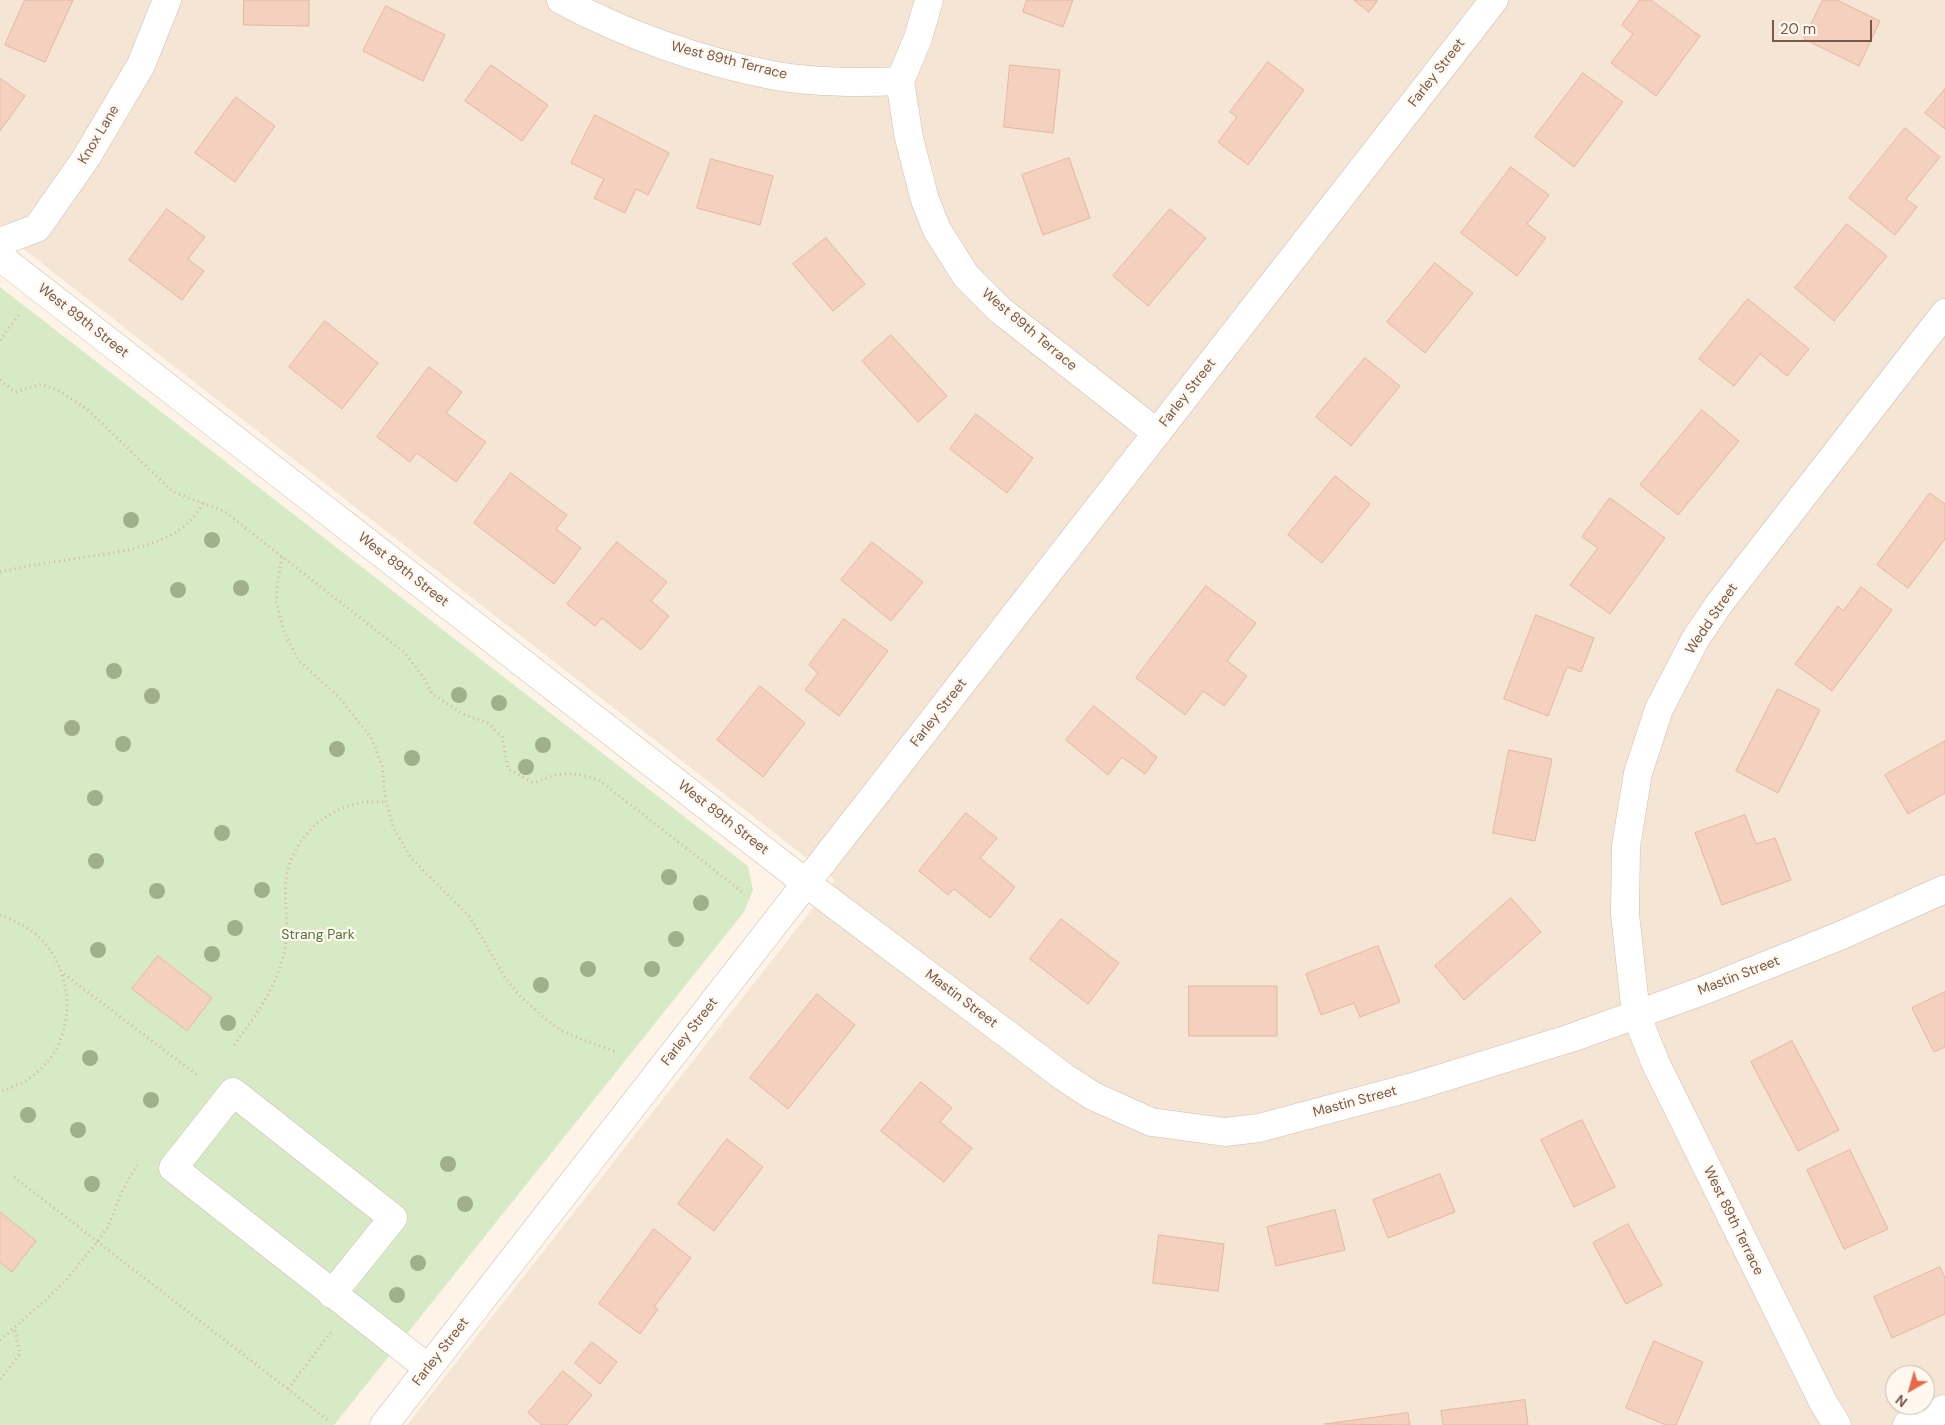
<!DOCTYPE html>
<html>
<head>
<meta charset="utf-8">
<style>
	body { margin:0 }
	#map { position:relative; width:1945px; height:1425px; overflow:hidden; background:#fdf4e7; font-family:"DM Sans",sans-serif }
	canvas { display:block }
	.north { position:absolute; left:1885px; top:1365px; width:50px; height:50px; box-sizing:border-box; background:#fff8ee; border:1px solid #c9b8ac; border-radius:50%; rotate:218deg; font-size:14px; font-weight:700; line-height:20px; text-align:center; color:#78594a }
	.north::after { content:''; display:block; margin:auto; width:18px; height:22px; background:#ea6849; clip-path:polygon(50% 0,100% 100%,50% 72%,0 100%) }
	.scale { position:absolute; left:1772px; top:20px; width:100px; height:22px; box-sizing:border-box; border:2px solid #78594a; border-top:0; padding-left:6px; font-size:15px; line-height:18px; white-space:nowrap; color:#78594a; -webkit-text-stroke:4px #fff8ee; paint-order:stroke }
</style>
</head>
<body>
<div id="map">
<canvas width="1945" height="1425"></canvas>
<div class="north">N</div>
<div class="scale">20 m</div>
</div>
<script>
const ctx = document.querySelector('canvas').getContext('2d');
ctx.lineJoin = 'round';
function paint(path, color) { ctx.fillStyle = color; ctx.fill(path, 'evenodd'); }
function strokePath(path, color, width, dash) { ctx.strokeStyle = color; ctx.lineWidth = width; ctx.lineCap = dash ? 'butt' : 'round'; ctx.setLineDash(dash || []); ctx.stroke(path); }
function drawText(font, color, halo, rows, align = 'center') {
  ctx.font = font + ' "DM Sans",sans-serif'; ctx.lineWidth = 4.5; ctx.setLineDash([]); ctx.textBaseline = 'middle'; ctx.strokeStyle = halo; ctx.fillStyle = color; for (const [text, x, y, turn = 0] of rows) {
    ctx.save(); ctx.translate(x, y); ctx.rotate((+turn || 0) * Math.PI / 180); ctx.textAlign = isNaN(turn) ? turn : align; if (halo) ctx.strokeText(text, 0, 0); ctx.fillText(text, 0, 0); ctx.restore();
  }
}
const residential = new Path2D(`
	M0 0H1945V1425H407L835 880 0 231ZM1895 1375H1925V1405H1895Z`);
const green = new Path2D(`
	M0 287 748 866 753 890 744 912 334 1425H0Z`);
const building = new Path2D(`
	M25 0H73L45 62 5 45Z
	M244 0H309V26L244 25Z
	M1027 0H1073L1063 27 1023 12Z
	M1354 0H1378L1369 12Z
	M1640 0H1651L1700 36 1656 96 1611 63 1633 34 1622 25Z
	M1823 0H1837L1880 21 1859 66 1804 39Z
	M386 6 445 35 423 81 363 51Z
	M1268 62 1304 90 1248 165 1218 142 1237 117 1230 112Z
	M491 65 548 105 522 141 465 101Z
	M1010 65 1060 70 1053 133 1004 127Z
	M1583 73 1623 102 1574 167 1535 137Z
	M0 78 25 96 0 131Z
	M1945 89V129L1925 113Z
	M236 97 275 126 235 182 195 153Z
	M595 115 669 153 648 195 636 189 625 213 594 198 604 179 571 163Z
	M1905 128 1940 157 1906 199 1917 207 1895 235 1849 198Z
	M1069 158 1090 218 1043 235 1022 175Z
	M711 159 773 176 760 225 697 208Z
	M1511 167 1549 195 1527 224 1546 238 1517 276 1461 233Z
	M167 209 205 237 188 259 204 271 182 300 129 260Z
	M1170 209 1206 238 1148 306 1113 276Z
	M1847 224 1887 256 1834 321 1795 288Z
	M826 238 865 284 833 311 793 264Z
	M1435 263 1473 293 1425 353 1387 322Z
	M1748 299 1809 349 1787 376 1760 354 1734 386 1699 359Z
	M325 321 378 363 342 409 289 367Z
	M891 335 947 396 918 422 862 361Z
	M1365 358 1400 386 1351 446 1316 417Z
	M429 367 462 392 446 413 486 442 456 482 417 453 410 462 377 437Z
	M1702 410 1739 441 1678 515 1640 485Z
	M976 414 1033 458 1007 493 950 449Z
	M511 473 567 515 556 529 581 548 554 584 474 523Z
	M1335 476 1370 504 1322 563 1288 535Z
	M1930 493 1945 504V539L1908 588 1877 565Z
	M1610 498 1665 538 1610 614 1570 585 1598 548 1582 537Z
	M617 542 667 582 651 601 669 616 641 650 602 618 595 626 567 604Z
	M872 542 923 582 891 621 841 580Z
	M1206 586 1256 623 1227 661 1247 676 1224 706 1203 691 1185 715 1136 678Z
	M1861 587 1892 610 1832 691 1795 664 1838 606 1843 611Z
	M1536 615 1594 638 1581 672 1567 667 1548 716 1504 699Z
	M844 619 888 651 839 716 805 690 818 673 809 665Z
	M760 686 805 723 763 777 717 740Z
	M1778 689 1820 710 1778 793 1736 771Z
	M1094 706 1157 757 1145 774 1122 757 1108 775 1066 740Z
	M1945 741V793L1908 814 1885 775Z
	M1509 750 1552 759 1535 841 1493 833Z
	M966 813 997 838 980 858 1015 887 990 918 954 889 948 895 919 871Z
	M1745 815 1756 844 1775 838 1791 880 1722 905 1695 833Z
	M1511 898 1541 932 1464 1000 1435 966Z
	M1061 919 1119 963 1088 1004 1030 959Z
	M1378 946 1400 1002 1360 1017 1354 1003 1321 1015 1306 974Z
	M158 956 212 998 187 1031 132 989Z
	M1189 986H1277V1036H1189Z
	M1945 992V1047L1934 1052 1912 1008Z
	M817 994 855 1025 788 1109 750 1078Z
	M1792 1041 1839 1130 1798 1151 1751 1062Z
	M921 1082 952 1108 940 1122 972 1148 944 1182 881 1131Z
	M1582 1120 1615 1187 1574 1207 1541 1140Z
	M727 1139 763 1167 714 1231 678 1204Z
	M1850 1150 1888 1229 1844 1249 1807 1170Z
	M1440 1174 1455 1212 1388 1238 1373 1200Z
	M1335 1210 1345 1250 1276 1266 1267 1227Z
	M0 1212 36 1241 12 1272 0 1262Z
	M1628 1224 1662 1285 1626 1304 1593 1243Z
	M654 1229 691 1258 654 1307 658 1309 640 1334 599 1304Z
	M1159 1235 1224 1244 1218 1291 1153 1283Z
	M1940 1267 1945 1278V1314L1892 1338 1874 1297Z
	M1654 1341 1703 1362 1676 1425H1666L1626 1408Z
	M592 1342 617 1362 600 1384 575 1363Z
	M563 1371 592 1395 567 1425H542L528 1413Z
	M1525 1400 1528 1425H1443L1441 1411Z
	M1408 1413 1410 1425 1325 1424Z`);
const path = new Path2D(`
	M0 340 21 312
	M0 380 15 392 41 384 59 391 87 409 173 492 224 511 405 653 424 678 432 694 463 714 488 723 502 737 508 769 534 783C563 771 569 771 599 780L745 894
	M282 557 278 579 276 601 284 631 298 660 339 697 372 739 382 766 386 802 394 829 411 858 470 917 506 979 520 996 541 1015 560 1030 581 1039 617 1052
	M0 572C26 566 53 562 79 558 123 551 180 547 203 503
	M0 915C15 921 29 927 40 938 79 977 76 1049 28 1079 20 1085 9 1088 0 1092
	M64 974 197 1075
	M234 1045C256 1015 278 986 285 948 289 926 284 903 286 880 290 843 320 812 356 804 365 801 376 802 386 802
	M14 1177 329 1421
	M0 1340 48 1298 67 1279 98 1241 108 1227 122 1191 137 1165
	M0 1379 20 1354 14 1327
	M288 1389 331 1332`);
const minor = new Path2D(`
	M561 0C624 34 700 61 771 75 814 83 858 83 900 81
	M900 81 909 138 925 200 937 230 966 276 1000 310 1157 433
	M900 81 918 38 929 0
	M0 242 37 228 86 158 141 65 167 0
	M0 257 806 883 1064 1077 1093 1096 1151 1122 1225 1132 1259 1128 1416 1086 1571 1038 1705 990 1842 935 1945 889
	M332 1294 393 1218 233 1092 173 1168 428 1368
	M384 1425 1494 0
	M1837 1425 1823 1402 1655 1062 1636 1014 1625 914 1626 846 1638 773 1659 709 1696 638 1719 604 1945 313
	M1907 1425 1945 1409`);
const trees = [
	[131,520],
	[212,540],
	[241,588],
	[178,590],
	[114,671],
	[459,695],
	[152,696],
	[499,703],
	[72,728],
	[123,744],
	[543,745],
	[337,749],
	[412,758],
	[526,767],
	[95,798],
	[222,833],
	[96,861],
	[669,877],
	[262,890],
	[157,891],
	[701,903],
	[235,928],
	[676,939],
	[98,950],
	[212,954],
	[588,969],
	[652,969],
	[541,985],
	[228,1023],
	[90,1058],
	[151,1100],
	[28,1115],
	[78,1130],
	[448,1164],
	[92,1184],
	[465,1204],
	[418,1263],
	[397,1295]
];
const streetNames = [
	["West 89th Terrace",729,61,14],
	["Farley Street",1437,73,-52],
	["Knox Lane",99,135,-59],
	["West 89th Street",83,321,38],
	["West 89th Terrace",1029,330,40],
	["Farley Street",1188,393,-52],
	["West 89th Street",403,570,38],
	["Wedd Street",1712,619,-56],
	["Farley Street",939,713,-52],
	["West 89th Street",723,818,38],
	["Mastin Street",1739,976,-21],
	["Mastin Street",961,999,37],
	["Farley Street",690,1032,-52],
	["Mastin Street",1355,1102,-15],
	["West 89th Terrace",1733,1221,64],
	["Farley Street",441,1352,-52]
];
const parkNames = [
	["Strang Park",318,935]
];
paint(residential, '#f5e5d5');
paint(green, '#d6ebc5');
paint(building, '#f3d1be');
strokePath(building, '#e6b79e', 1);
strokePath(minor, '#d2bdaf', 29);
strokePath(path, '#d9b4a0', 3, [1, 4]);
strokePath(minor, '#fff', 28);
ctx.fillStyle = '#9fb08b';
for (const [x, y] of trees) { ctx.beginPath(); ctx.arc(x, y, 8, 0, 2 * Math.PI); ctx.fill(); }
drawText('14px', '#78594a', '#fff8ee', streetNames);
drawText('14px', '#52783f', '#fff8ee', parkNames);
</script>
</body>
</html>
